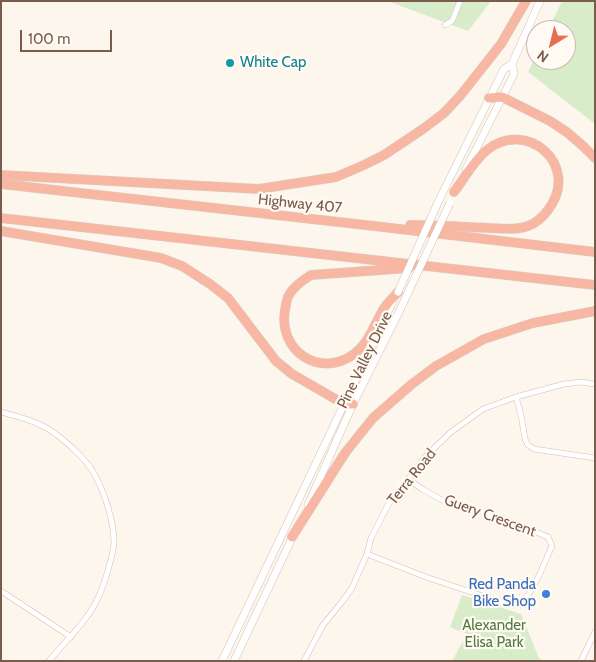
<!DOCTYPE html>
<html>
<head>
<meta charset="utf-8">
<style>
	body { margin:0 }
	#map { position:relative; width:596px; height:662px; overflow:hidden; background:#fdf6ec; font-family:Cabin,sans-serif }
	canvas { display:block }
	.frame { position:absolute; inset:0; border:2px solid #7a5c4d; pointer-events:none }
	.north { position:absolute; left:526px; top:20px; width:50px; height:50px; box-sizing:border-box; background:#fffaf3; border:1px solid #cabbb1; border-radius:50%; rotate:216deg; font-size:14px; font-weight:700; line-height:20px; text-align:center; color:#7a5c4d }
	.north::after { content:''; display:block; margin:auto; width:18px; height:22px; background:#e76f51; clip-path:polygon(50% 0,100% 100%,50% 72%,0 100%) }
	.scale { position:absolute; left:20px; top:30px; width:92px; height:22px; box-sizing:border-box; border:2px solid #7a5c4d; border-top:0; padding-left:6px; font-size:15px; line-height:18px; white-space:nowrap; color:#7a5c4d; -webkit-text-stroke:4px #fffaf3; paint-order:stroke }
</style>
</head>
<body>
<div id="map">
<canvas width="596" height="662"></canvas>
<div class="frame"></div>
<div class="north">N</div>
<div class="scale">100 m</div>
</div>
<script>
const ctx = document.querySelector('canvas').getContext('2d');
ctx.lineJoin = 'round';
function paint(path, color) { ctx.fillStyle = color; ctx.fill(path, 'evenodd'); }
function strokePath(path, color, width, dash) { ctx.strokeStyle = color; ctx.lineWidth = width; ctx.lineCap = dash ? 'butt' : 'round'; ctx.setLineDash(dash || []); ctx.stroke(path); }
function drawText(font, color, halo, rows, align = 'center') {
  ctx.font = font + ' Cabin,sans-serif'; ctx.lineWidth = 4.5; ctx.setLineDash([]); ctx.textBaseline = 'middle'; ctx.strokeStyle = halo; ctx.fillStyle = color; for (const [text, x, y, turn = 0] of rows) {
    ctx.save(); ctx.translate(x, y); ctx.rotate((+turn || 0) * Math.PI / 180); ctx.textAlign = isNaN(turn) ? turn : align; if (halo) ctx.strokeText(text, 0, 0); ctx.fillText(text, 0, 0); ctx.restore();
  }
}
const green = new Path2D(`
	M387 1H491L468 31Z
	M562 1H595V124L528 72 536 56V60H566V30H548Z
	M462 595 521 614 539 658 543 661H452L467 634 450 627Z`);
const minor = new Path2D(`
	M445 25 452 21 453 19 460 1
	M516 397 521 415 525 439 528 445 534 449 595 458
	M1 412C20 417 41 422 57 435 68 443 85 459 92 470 104 490 114 520 114 543 113 555 104 586 98 598 87 622 66 640 49 661
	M367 554 426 577 510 605H520C535 589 543 566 552 546L548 537 509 521 440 499 422 489 408 479
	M1 591 71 637
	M304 661 323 625 342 602 352 588 367 554 371 538 388 505 425 457 451 432 483 409 516 397 564 384 581 382 595 384
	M581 661 595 632`);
const secondary = new Path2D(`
	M466 169 514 74 512 64 540 1
	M440 198 504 69 512 64
	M308 505 353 404 399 312
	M222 661 394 299
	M234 661 294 534`);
const motorway = new Path2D(`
	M489 98 502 97 550 121 568 133 584 147 595 158
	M1 175 259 189 336 177 364 165 384 155 423 129 444 113 460 96 501 44 526 1
	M1 184 374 226 595 252
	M1 218 595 285
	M410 225C437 225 463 227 490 228 503 228 515 231 528 226 536 223 543 217 548 210 582 165 526 118 487 150 473 161 465 178 454 192
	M1 231 161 258 182 266 210 284 228 298 276 361 292 374 344 404H353
	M398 292C393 298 387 303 383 310 374 325 369 343 354 354 320 379 278 351 285 310 286 306 286 300 289 295 293 287 303 280 311 275L409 268
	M292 537 345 453 373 418 412 384 436 366 484 339 533 323 595 311`);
const secondaryBridge = new Path2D(`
	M398 292 440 198
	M399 312 450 203`);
const markers = [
	[230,63,5,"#0f9aa8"],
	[546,594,5,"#3f7fe0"]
];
const cultureNames = [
	["White Cap",240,63]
];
const streetNames = [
	["Highway 407",300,204,6],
	["Pine Valley Drive",365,360,-64],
	["Terra Road",412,477,-51],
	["Guery Crescent",490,516,20]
];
const shopNames = [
	["Red Panda",536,585],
	["Bike Shop",536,602]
];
const parkNames = [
	["Alexander",494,626],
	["Elisa Park",494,643]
];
paint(green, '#d8ecc9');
strokePath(minor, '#d1beb0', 6);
strokePath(secondary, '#d6c0b0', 8);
strokePath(motorway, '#dad1cd', 10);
strokePath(minor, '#fff', 5);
strokePath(secondary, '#fff', 7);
strokePath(motorway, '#f7b7a3', 9);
strokePath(secondaryBridge, '#d6c0b0', 8, []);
strokePath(secondaryBridge, '#fff', 7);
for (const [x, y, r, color] of markers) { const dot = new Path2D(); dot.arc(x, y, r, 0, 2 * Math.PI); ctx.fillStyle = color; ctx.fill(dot); strokePath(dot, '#fffaf3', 2); }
drawText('15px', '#0d838f', '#fffaf3', cultureNames, 'left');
drawText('15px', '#7a5c4d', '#fffaf3', streetNames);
drawText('15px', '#366cbe', '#fffaf3', shopNames, 'right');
drawText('15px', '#537a41', '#fffaf3', parkNames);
</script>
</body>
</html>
